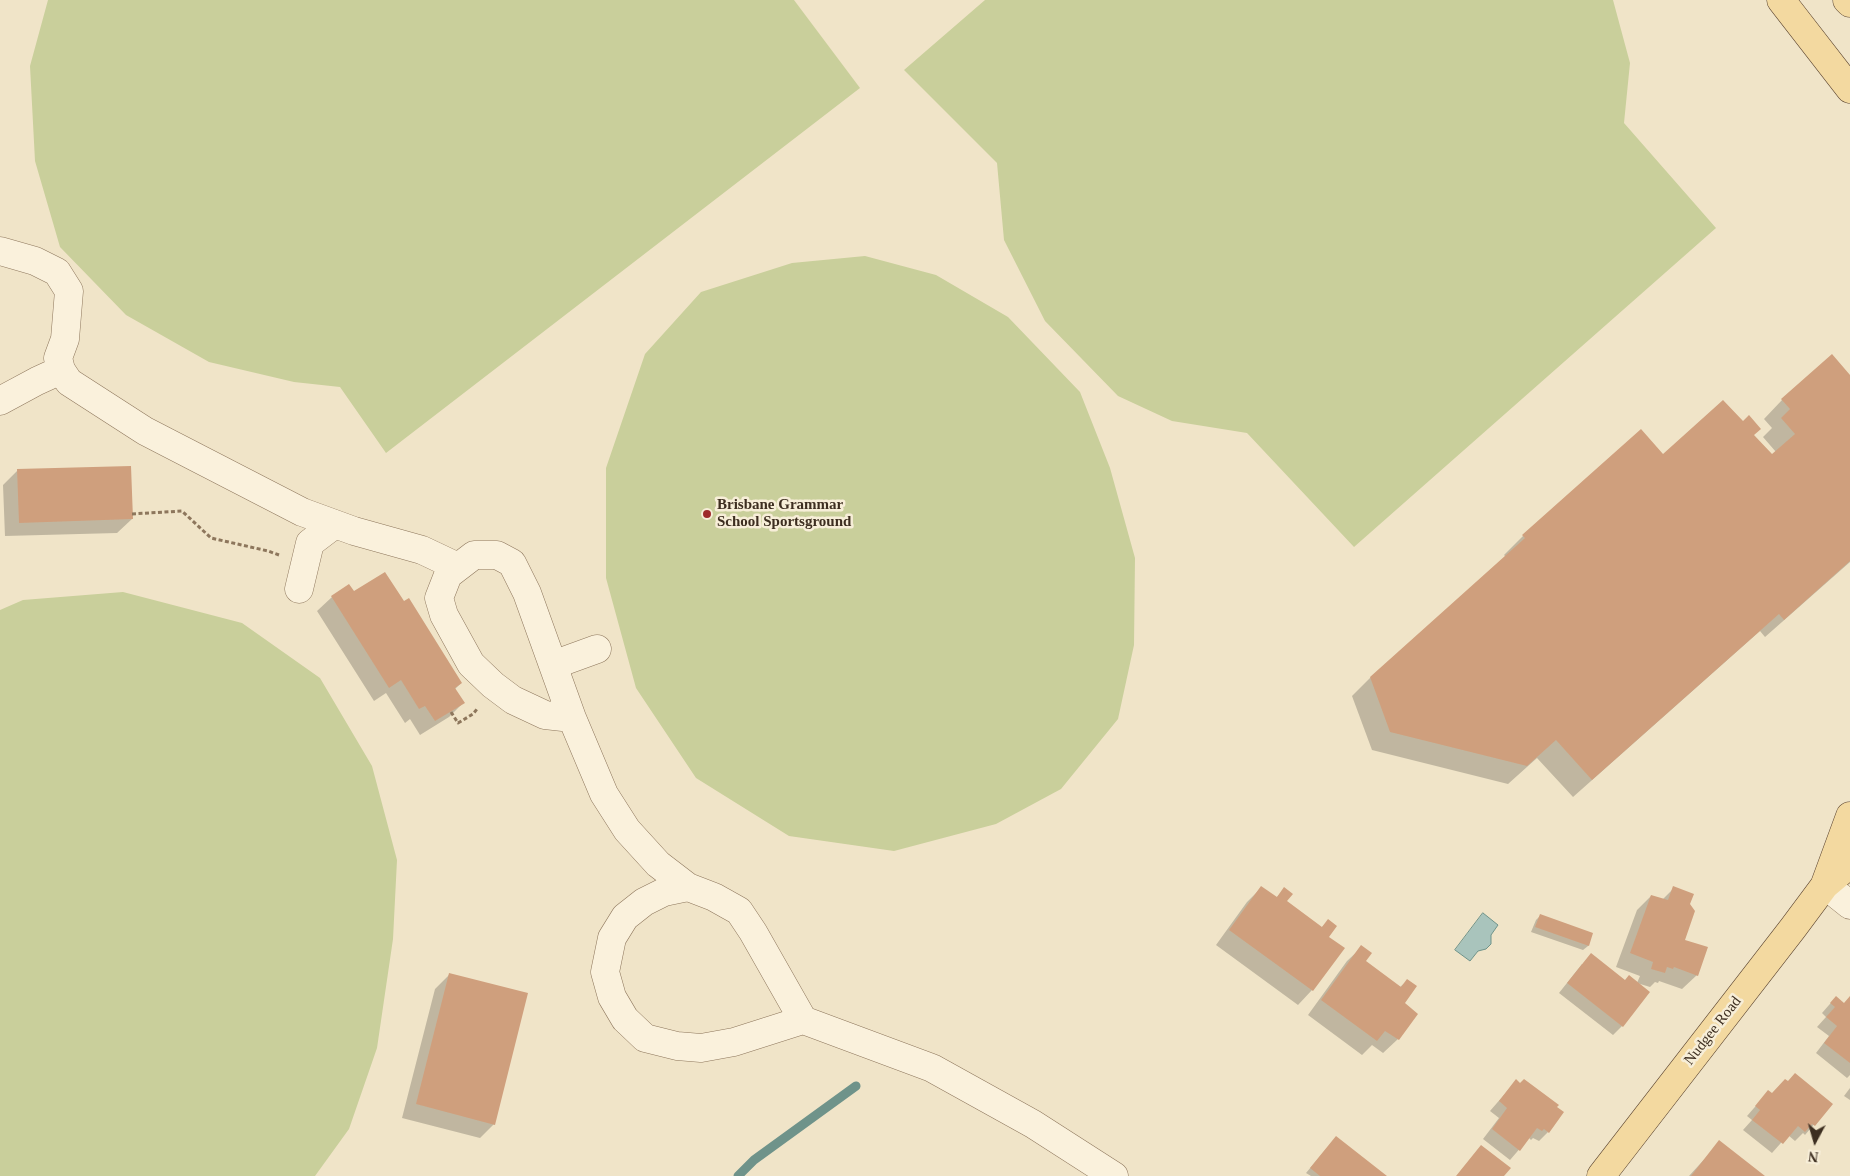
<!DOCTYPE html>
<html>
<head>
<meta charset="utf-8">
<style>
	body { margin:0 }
	#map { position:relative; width:1850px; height:1176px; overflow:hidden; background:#f0e4c8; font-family:Georgia,serif }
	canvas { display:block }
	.north { position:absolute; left:1790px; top:1116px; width:50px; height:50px; -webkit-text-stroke:4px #f7eed8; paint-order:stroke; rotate:186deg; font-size:14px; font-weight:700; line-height:20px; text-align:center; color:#3d2e20 }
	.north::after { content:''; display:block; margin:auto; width:18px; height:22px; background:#3d2e20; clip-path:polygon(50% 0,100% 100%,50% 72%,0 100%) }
</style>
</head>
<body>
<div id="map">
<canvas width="1850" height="1176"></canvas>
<div class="north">N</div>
</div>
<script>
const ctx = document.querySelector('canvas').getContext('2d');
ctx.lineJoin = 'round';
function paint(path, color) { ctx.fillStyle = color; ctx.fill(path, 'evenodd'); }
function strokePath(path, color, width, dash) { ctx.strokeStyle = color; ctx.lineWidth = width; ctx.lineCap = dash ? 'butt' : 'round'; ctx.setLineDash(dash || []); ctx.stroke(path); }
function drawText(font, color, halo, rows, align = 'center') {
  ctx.font = font + ' Georgia,serif'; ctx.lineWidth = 5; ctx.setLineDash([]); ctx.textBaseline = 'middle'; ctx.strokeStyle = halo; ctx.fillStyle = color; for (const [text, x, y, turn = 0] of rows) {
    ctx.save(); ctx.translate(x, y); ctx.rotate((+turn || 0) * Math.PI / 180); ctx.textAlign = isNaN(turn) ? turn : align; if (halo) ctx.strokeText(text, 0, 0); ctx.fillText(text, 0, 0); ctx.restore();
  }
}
const green = new Path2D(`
	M48 0H794L860 88 386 453 340 387 294 382 209 362 126 315 60 247 35 161 30 66Z
	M985 0H1613L1630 63 1624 123 1716 228 1354 547 1247 433 1172 421 1118 396 1045 321 1004 240 997 163 904 70Z
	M865 256 936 275 1008 317 1080 392 1110 468 1135 558 1134 645 1118 719 1061 789 996 824 894 851 789 836 696 778 636 688 606 578V468L645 354 701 292 792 263Z
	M123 592 242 623 320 678 372 766 397 860 393 939 377 1048 349 1129 315 1176H0V610L23 600Z`);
const water = new Path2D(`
	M1483 913 1498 925 1491 935V944L1486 949 1478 951 1470 961 1455 950Z`);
const shadow = new Path2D(`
	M1850 376V562L1765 637 1760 631 1573 797 1537 758 1508 784 1372 750 1352 696 1370 678 1506 557 1504 555 1523 536 1641 431 1662 456 1753 435 1771 456 1776 452 1763 437 1772 428 1764 419 1782 400Z
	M18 470 132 519 117 533 5 536 3 485Z
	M349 586 354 593 461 683 455 689 463 703 449 717 420 735 410 719 405 723 386 693 374 701 317 611 332 597Z
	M1261 888 1276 898 1284 889 1285 902 1321 928 1328 921 1327 937 1343 948 1312 990 1298 1005 1216 945 1247 902Z
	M1674 888 1689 904 1683 940 1697 975 1682 989 1659 981 1658 983 1655 982 1650 987 1637 983 1640 976 1616 967 1637 910 1651 896 1662 900Z
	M1540 916 1592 934 1588 946 1583 950 1531 932 1536 920Z
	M1362 947 1364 961 1400 987 1407 981 1403 1004 1416 1014 1398 1039 1383 1053 1372 1045 1362 1055 1308 1015 1347 961Z
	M1582 964 1625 981 1622 1026 1613 1035 1559 993Z
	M449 975 494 1124 480 1138 402 1118 435 989Z
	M1836 997 1844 1004 1850 997V1075L1847 1078 1816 1053 1829 1036 1817 1027 1826 1017 1822 1013Z
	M1516 1081 1520 1084 1548 1132 1539 1141 1533 1138 1531 1140 1529 1138 1510 1160 1483 1139 1499 1118 1490 1111Z
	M1850 1088V1100L1844 1096Z
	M1768 1092 1772 1094 1831 1104 1805 1135 1803 1133 1795 1141 1788 1135 1772 1153 1743 1130 1752 1120 1747 1116Z
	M1336 1137 1385 1176H1311L1306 1173Z
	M1720 1142 1763 1176H1689Z`);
const stream = new Path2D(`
	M738 1176 754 1160 856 1086`);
const building = new Path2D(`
	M1832 354 1850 375V561L1784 620 1779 614 1592 780 1556 740 1527 766 1390 732 1370 677 1525 538 1522 535 1641 429 1663 454 1723 400 1743 421 1749 415 1761 429 1754 435 1772 454 1795 434 1781 418 1790 409 1781 399Z
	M131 466 133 519 19 523 17 469Z
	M385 572 404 601 409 598 462 683 455 688 465 703 435 721 425 706 419 709 401 680 389 688 331 596 349 584 354 591Z
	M1261 886 1277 897 1284 887 1293 894 1287 901 1322 927 1328 919 1337 926 1329 937 1345 948 1313 991 1229 930Z
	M1673 886 1694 894 1690 904 1695 911 1685 940 1708 947 1698 976 1674 967 1673 969 1667 967 1665 973 1651 969 1653 962 1630 953 1651 895 1668 900Z
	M1540 914 1593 933 1589 946 1535 927Z
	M1361 945 1372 953 1366 961 1401 987 1407 979 1417 986 1405 1003 1418 1014 1399 1040 1385 1031 1377 1041 1321 1000Z
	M1591 953 1625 980 1629 975 1650 992 1623 1027 1567 983Z
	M449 973 528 993 495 1125 416 1104Z
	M1836 996 1844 1003 1850 996V1063L1824 1043 1837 1026 1826 1017 1835 1007 1830 1003Z
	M1795 1073 1833 1104 1815 1126 1812 1124 1805 1132 1798 1126 1783 1144 1752 1120 1760 1110 1755 1106 1768 1090 1772 1093 1785 1079 1788 1081Z
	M1516 1079 1520 1083 1524 1079 1559 1105 1557 1107 1564 1112 1549 1133 1544 1129 1542 1131 1537 1128 1520 1151 1492 1129 1507 1108 1499 1101Z
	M1336 1136 1387 1176H1320L1310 1168Z
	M1719 1140 1765 1176H1691Z
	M1481 1145 1511 1168 1504 1176H1456Z`);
const path = new Path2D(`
	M132 514 182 511 211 538 268 551 279 555
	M451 712 458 723 473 714 477 709`);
const minor = new Path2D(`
	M0 251 35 261 57 272 69 291 65 339 58 358 61 370 69 382 145 431 302 512 354 531 422 550 458 567
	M0 401 37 381 61 370
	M299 589 310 543 335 524
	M553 665 597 649
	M572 718 527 593 512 563 497 555H474L448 575 439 598 444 615 471 664 493 685 513 700 545 715 572 718 604 794 627 830 658 864 688 887 714 897 739 911 753 932 803 1020
	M1825 885 1850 905
	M688 887 664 892 644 902 625 917 612 938 605 972 612 997 625 1019 645 1038 677 1046 701 1048 734 1042 803 1020 932 1068 1033 1124 1114 1176`);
const major = new Path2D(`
	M1781 0 1850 89
	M1847 0 1850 3
	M1825 884 1850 816
	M1601 1176 1793 928 1825 885 1850 864`);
const markers = [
	[707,514,5,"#9e2a2b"]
];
const poiNames = [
	["Brisbane Grammar",717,505],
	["School Sportsground",717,522]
];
const streetNames = [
	["Nudgee Road",1713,1031,-52]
];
paint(green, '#c9cf9b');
paint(water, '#a9c4bc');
strokePath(water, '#6f938a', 1);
paint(shadow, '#0003');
strokePath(stream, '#6f938a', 9);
paint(building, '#cf9f7d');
strokePath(minor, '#8d765c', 29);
strokePath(major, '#5b4430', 29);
strokePath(path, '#8d765c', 3, [4, 2.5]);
strokePath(minor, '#faf1dc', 28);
strokePath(major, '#f3d9a0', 28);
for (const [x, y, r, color] of markers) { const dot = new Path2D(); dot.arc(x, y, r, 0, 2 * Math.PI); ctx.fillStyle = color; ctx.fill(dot); strokePath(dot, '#f7eed8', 2); }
drawText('bold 15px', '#3d2e20', '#f7eed8', poiNames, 'left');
drawText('15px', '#3d2e20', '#f7eed8', streetNames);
</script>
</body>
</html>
